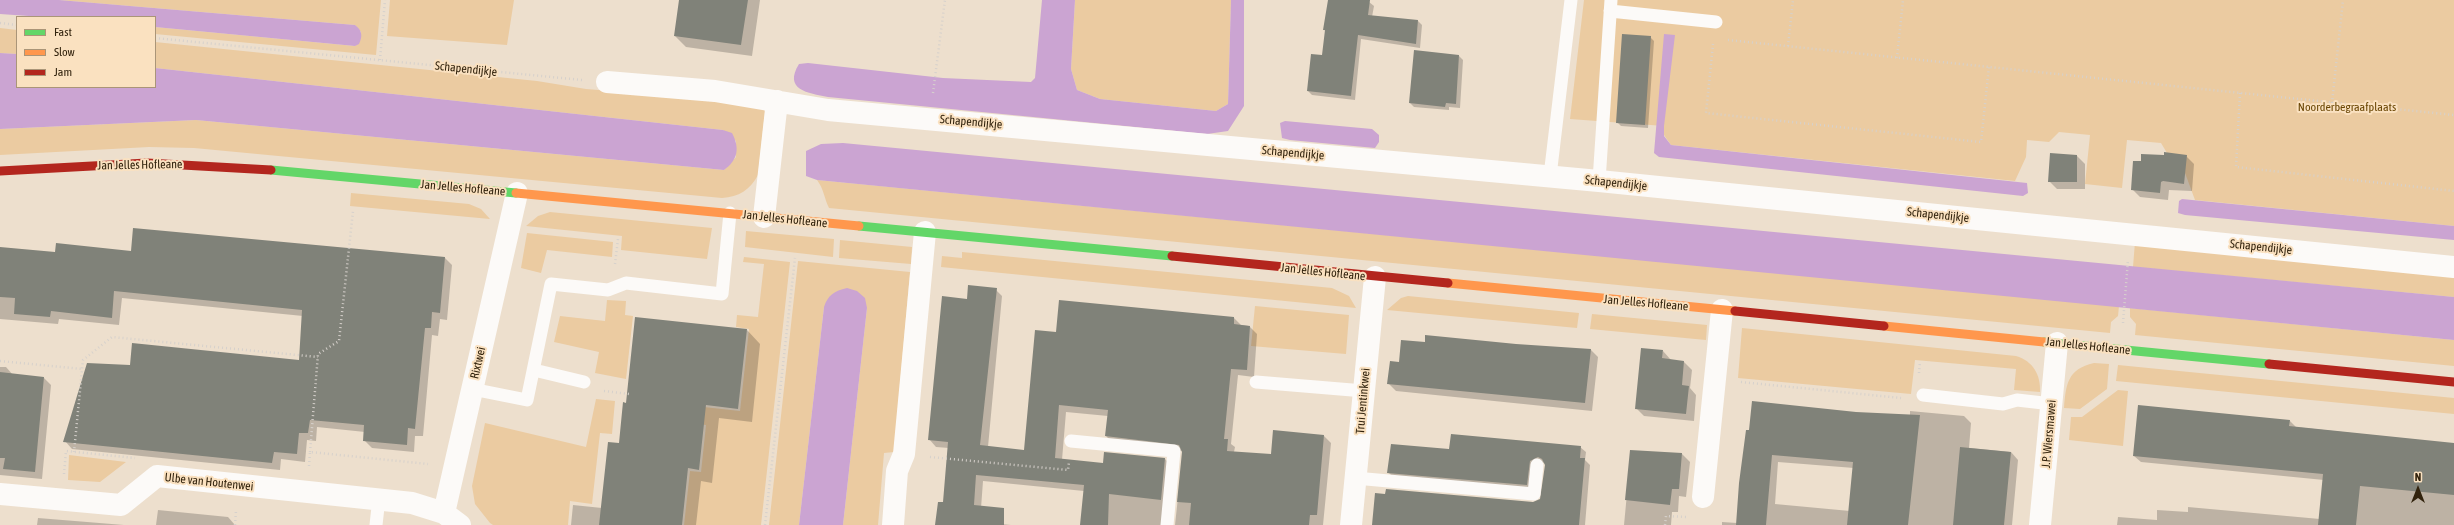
<!DOCTYPE html>
<html>
<head>
<meta charset="utf-8">
<style>
	body { margin:0 }
	#map { position:relative; width:2454px; height:525px; overflow:hidden; background:#eddfcd; font-family:"Asap Condensed",sans-serif }
	canvas { display:block }
	.legend { position:absolute; left:16px; top:16px; width:140px; height:72px; box-sizing:border-box; background:#fae1c0; border:1px solid #aa9578; margin:0; padding:5px 7px; list-style:none; font-size:12px; color:#32230d }
	.legend li { display:flex; align-items:center; gap:8px; height:20px }
	.legend b { width:20px; border:1px solid #aa9578 }
	.north { position:absolute; left:2398px; top:469px; width:40px; height:40px; -webkit-text-stroke:3px #fae1c0; paint-order:stroke; rotate:0deg; font-size:11px; font-weight:700; line-height:16px; text-align:center; color:#32230d }
	.north::after { content:''; display:block; margin:auto; width:14px; height:18px; background:#32230d; clip-path:polygon(50% 0,100% 100%,50% 72%,0 100%) }
</style>
</head>
<body>
<div id="map">
<canvas width="2454" height="525"></canvas>
<ul class="legend">
<li><b style="height:5px;background:#63d668"></b>Fast</li>
<li><b style="height:5px;background:#ff974d"></b>Slow</li>
<li><b style="height:5px;background:#b3261e"></b>Jam</li>
</ul>
<div class="north">N</div>
</div>
<script>
const ctx = document.querySelector('canvas').getContext('2d');
ctx.lineJoin = 'round';
function paint(path, color) { ctx.fillStyle = color; ctx.fill(path, 'evenodd'); }
function strokePath(path, color, width, dash) { ctx.strokeStyle = color; ctx.lineWidth = width; ctx.lineCap = dash ? 'butt' : 'round'; ctx.setLineDash(dash || []); ctx.stroke(path); }
function drawText(font, color, halo, rows, align = 'center') {
  ctx.font = font + ' "Asap Condensed",sans-serif'; ctx.lineWidth = 4; ctx.setLineDash([]); ctx.textBaseline = 'middle'; ctx.strokeStyle = halo; ctx.fillStyle = color; for (const [text, x, y, turn = 0] of rows) {
    ctx.save(); ctx.translate(x, y); ctx.rotate((+turn || 0) * Math.PI / 180); ctx.textAlign = isNaN(turn) ? turn : align; if (halo) ctx.strokeText(text, 0, 0); ctx.fillText(text, 0, 0); ctx.restore();
  }
}
const green = new Path2D(`
	M59 0H381L376 55 155 34V27L355 46 361 32 355 25Z
	M390 0H514L507 45 387 36Z
	M1075 0H1231L1228 104 1216 111 1100 99 1077 90 1071 69Z
	M1584 0H2454V226L2195 200 2185 173 2167 153 2161 143 2127 140 2122 188 2085 184 2090 135 2059 132 2049 142 2027 140 2026 157 2015 181 1671 145 1664 135V126L1570 119Z
	M0 28 17 30V54L0 53Z
	M155 42 537 81 586 89 734 101 764 109 765 112 758 175C750 190 739 197 722 198L194 148 149 147 0 155V129L196 120 724 170 736 157V141L723 130 155 68Z
	M817 180 2110 305 2119 306 2118 316 2111 322 2110 333 829 208C824 198 824 189 817 180Z
	M351 193 469 204 481 209 490 219 350 206Z
	M550 212 712 228 707 259 621 250 622 236 526 226 538 216Z
	M746 231 834 239 833 257 745 247Z
	M527 233 613 242 612 257 547 250 541 273 521 268Z
	M840 240 912 247 911 264 839 258Z
	M2135 242 2454 275V297L2133 267Z
	M962 252 1332 288 1349 296 1356 308 941 267 942 256 962 258Z
	M744 257 790 262 761 525H684L690 471 701 472 706 425 684 423 686 405 740 411 749 329 736 327 737 315 758 317 764 264 743 262Z
	M798 261 910 272 894 452 884 453 878 525H843L867 308 824 307 799 525H769Z
	M1408 296 1579 313 1577 328 1387 310 1401 298Z
	M607 300 626 301 625 315 633 316 626 379 595 373 599 352 554 342 560 316 605 321Z
	M1255 306 1349 315 1346 354 1251 346Z
	M2130 308 2454 340V366L2135 335 2136 324 2130 317Z
	M1592 314 1707 325 1706 340 1590 329Z
	M1742 328 2016 356C2033 361 2041 375 2040 392L2014 390 2016 369 1915 360 1911 394 1738 378Z
	M2094 363 2109 364 2107 389 2080 409 2064 408C2066 385 2067 369 2094 363Z
	M2118 365 2454 398V414L2116 381Z
	M2118 390 2128 391 2123 446 2069 440 2071 417H2082Z
	M596 399 615 401 612 434 600 433 592 504 570 501 568 525H493L490 523 475 504 472 486 485 423 586 447Z
	M69 455 126 462 100 482 68 480Z`);
const water = new Path2D(`
	M0 0H59L355 25C362 30 363 36 359 44L355 46 155 27V17H43L0 14Z
	M1042 0H1075L1071 69 1077 90 1100 99 1216 111 1228 104 1231 0H1244V106L1228 131 1207 134 828 97C808 93 783 90 799 64L808 63 943 78 1031 82 1035 78Z
	M1664 34 1675 35 1664 126V136L1671 145 2027 183 2028 193 2023 196 1659 157 1654 153Z
	M0 53 17 54V87H155V68L723 130 732 133C740 148 738 160 724 170L196 120 0 129Z
	M1285 121 1372 129 1379 135V142L1375 148 1290 140 1282 138 1280 123Z
	M843 143 2454 297V340L817 180 806 176V151L821 144Z
	M2182 199 2454 226V240L2185 215 2178 213 2179 201Z
	M847 288 857 291 865 298 867 308 843 525H799L824 307C828 295 834 291 847 288Z`);
const shadow = new Path2D(`
	M680 0H760L752 56 686 47 675 36Z
	M1329 0 1369 2 1374 6 1372 17 1418 21 1422 25 1420 48 1361 39 1355 100 1312 95 1308 91 1323 57 1326 31 1324 30Z
	M1650 37 1654 41 1648 128 1621 126 1617 122Z
	M1415 51 1459 56 1463 60 1460 108 1449 107V110L1414 107 1410 103Z
	M2077 156 2085 164V189H2057L2049 181Z
	M2186 156 2194 164 2192 191 2169 190 2168 200 2140 197 2132 189 2141 162Z
	M0 248 56 253 132 252 445 258 452 265 447 320 440 319 438 336 432 335 423 436H415L414 452 372 448 364 440 365 432 317 427 316 441 307 440 305 462 281 459 280 470 72 449 65 441 131 366 300 361 303 316 122 298 119 325 59 319 58 324 0 319Z
	M995 289 1002 296 988 447 1025 451 1057 333 1234 318 1241 325 1249 326 1257 334 1254 377 1238 375 1231 444 1235 447 1234 452 1272 456 1274 431 1324 436 1331 443 1323 525H1175L1183 451 1113 443 1106 436 1108 416 1066 412 1062 460 1104 464 1165 459 1172 466 1167 525H1081L1084 491 983 481 980 522 1011 525H936L944 503 949 448 936 447 929 439 967 300Z
	M747 330 760 344 752 422 719 418 712 483 701 481 696 525H571L573 505 602 508 620 444 627 404Z
	M1425 343 1591 350 1598 357 1592 411 1396 391 1388 383Z
	M1663 351 1671 360 1684 362 1692 370 1690 388 1696 395 1694 421 1644 416 1636 408Z
	M0 367H6L13 375 44 378 51 385 42 479 0 475Z
	M1910 411 1964 416 1971 423 1969 448 2011 452 2018 460 2012 525H1722V522L1737 523 1747 431 1856 413 1910 416ZM1778 462 1854 468 1850 511 1775 504Z
	M2289 420 2296 427 2454 444V525H2117L2118 517 2157 520V510L2188 512V507L2320 519 2324 480 2141 462 2134 456Z
	M1580 447 1586 452 1585 460 1590 465 1585 525H1373L1533 503 1541 500 1546 465 1545 462 1536 466 1532 490 1394 478 1388 472 1450 450Z
	M1631 451 1682 454 1690 462 1686 497 1679 496 1678 512H1672L1671 525H1624Z
	M158 510 228 517 235 525H156Z
	M38 518 124 525H37Z`);
const building = new Path2D(`
	M679 0H748L741 45 674 36Z
	M1328 0H1370L1368 15 1418 20 1416 44 1358 35 1351 96 1307 91 1311 54 1322 55 1325 30H1323Z
	M1622 34 1651 36 1645 125 1616 123Z
	M1414 50 1459 55 1456 104 1446 103 1445 107 1409 103Z
	M2164 152 2187 155 2184 184 2163 181 2161 182 2160 193 2131 190 2133 161H2141V154L2164 155Z
	M2050 153 2077 155V182H2048Z
	M133 228 445 257 440 313 432 312 431 328H425L415 429 408 428 407 445 363 441 364 425 310 420 308 433H299L297 454 274 452 272 463 63 442 87 363 130 365 132 343 299 360 302 310 114 291 112 318 51 311 50 317 14 314 15 298 0 297V247L55 252 56 243 131 251Z
	M968 285 997 288 980 445 1024 450 1035 330 1056 332 1059 300 1234 317V324L1250 326 1247 370 1231 369 1224 439H1228L1227 451 1271 454 1273 430 1324 435 1317 515H1310L1309 525H1189L1191 503 1177 502 1182 452 1179 445 1105 436 1108 410 1059 405 1055 458 1103 463 1104 452 1165 458 1161 500 1109 494 1108 525H1080L1084 485 976 475 974 505 1004 508V525H935L938 502H943L948 442 928 440 942 296 967 299Z
	M635 317 747 329 738 409 706 405 699 470 688 468 682 525H599L608 442 619 443 623 402 626 403Z
	M1425 335 1516 344 1591 349 1585 403 1387 384 1390 361 1399 362 1401 340 1425 342Z
	M1641 348 1663 350 1662 358 1684 361 1682 385 1689 386 1686 414 1635 409Z
	M0 372 44 377 35 472 3 469 5 458H0Z
	M1752 401 1856 412 1920 415 1908 525H1847L1853 462 1772 455 1766 525H1736L1739 483 1746 430H1749Z
	M2138 405 2290 420 2289 426 2454 443V495L2360 486 2356 525H2318L2323 474 2133 456Z
	M1451 434 1581 446 1580 458H1585L1579 525H1372L1375 493 1385 494 1386 489 1533 502 1540 499 1545 465 1542 459 1538 457 1530 461 1527 485 1387 473 1391 444 1449 449Z
	M1960 447 2011 452 2004 525H1953Z
	M1630 450 1682 453 1679 489H1672L1670 505 1625 500Z`);
const path = new Path2D(`
	M0 23 17 25
	M155 38 582 80
	M1728 40 2454 115
	M1713 44 1706 113 1981 142 1989 67
	M1788 46 1793 0
	M1897 58 1903 0
	M380 60 385 0
	M933 93 945 0
	M2240 93 2236 167 2454 191
	M2332 103 2343 0
	M615 264 618 239
	M2123 323 2128 260
	M0 361 82 369
	M1919 373 1920 362
	M1741 382 1901 398
	M604 391 629 394
	M74 452 83 360 112 337 318 357
	M310 452 318 354 339 341 353 211
	M930 457 1068 470 1069 462
	M309 466 310 452 428 464
	M64 474 66 451 135 458
	M235 525 236 511
	M765 525 795 258
	M1665 525 1666 516 1686 517`);
const lane = new Path2D(`
	M1610 11 1716 22
	M1550 176 1571 0
	M1599 181 1611 0
	M534 370 584 382
	M1256 382 1364 391
	M472 389 527 400 551 284 608 290 626 283 722 294 730 213
	M1923 395 2003 404 2017 400 2052 404
	M1071 441 1174 451 1167 525
	M1355 478 1534 494 1537 465
	M376 525 379 498`);
const street = new Path2D(`
	M607 82 715 91 828 110 1599 181 2454 267
	M764 217 777 101
	M0 494 121 505 157 476 412 503 444 513 460 525
	M1703 497 1722 310
	M444 513 517 193
	M893 525 897 471 904 454 925 232
	M1351 525 1375 277
	M2040 525 2057 343`);
const fast = new Path2D(`
	M271 170 516 193
	M859 226 1172 256
	M2044 342 2269 364`);
const slow = new Path2D(`
	M516 193 859 226
	M1448 283 1735 311
	M1884 326 2044 342`);
const jam = new Path2D(`
	M0 171 147 163 271 170
	M1172 256 1448 283
	M1735 311 1884 326
	M2269 364 2454 382`);
const streetNames = [
	["Schapendijkje",466,69,6],
	["Schapendijkje",971,122,5],
	["Schapendijkje",1293,153,5],
	["Jan Jelles Hofleane",140,165,-1],
	["Schapendijkje",1616,183,6],
	["Jan Jelles Hofleane",463,188,5],
	["Schapendijkje",1938,215,6],
	["Jan Jelles Hofleane",785,219,6],
	["Schapendijkje",2261,247,6],
	["Jan Jelles Hofleane",1323,272,6],
	["Jan Jelles Hofleane",1646,303,5],
	["Jan Jelles Hofleane",2088,346,6],
	["Rixtwei",478,363,-77],
	["Trui Jentinkwei",1363,401,-85],
	["J.P. Wiersmawei",2049,434,-85],
	["Ulbe van Houtenwei",209,482,6]
];
const parkNames = [
	["Noorderbegraafplaats",2347,107]
];
paint(green, '#ebcba1');
paint(water, '#cba4d2');
paint(shadow, '#0003');
paint(building, '#808279');
strokePath(path, '#d6d1cc', 2.5, [1, 3]);
strokePath(lane, '#fcfaf8', 13);
strokePath(street, '#fcfaf8', 22);
strokePath(fast, '#63d668', 9);
strokePath(slow, '#ff974d', 9);
strokePath(jam, '#b3261e', 9);
drawText('12px', '#32230d', '#fae1c0', streetNames);
drawText('12px', '#6a4603', '#fae1c0', parkNames);
</script>
</body>
</html>
